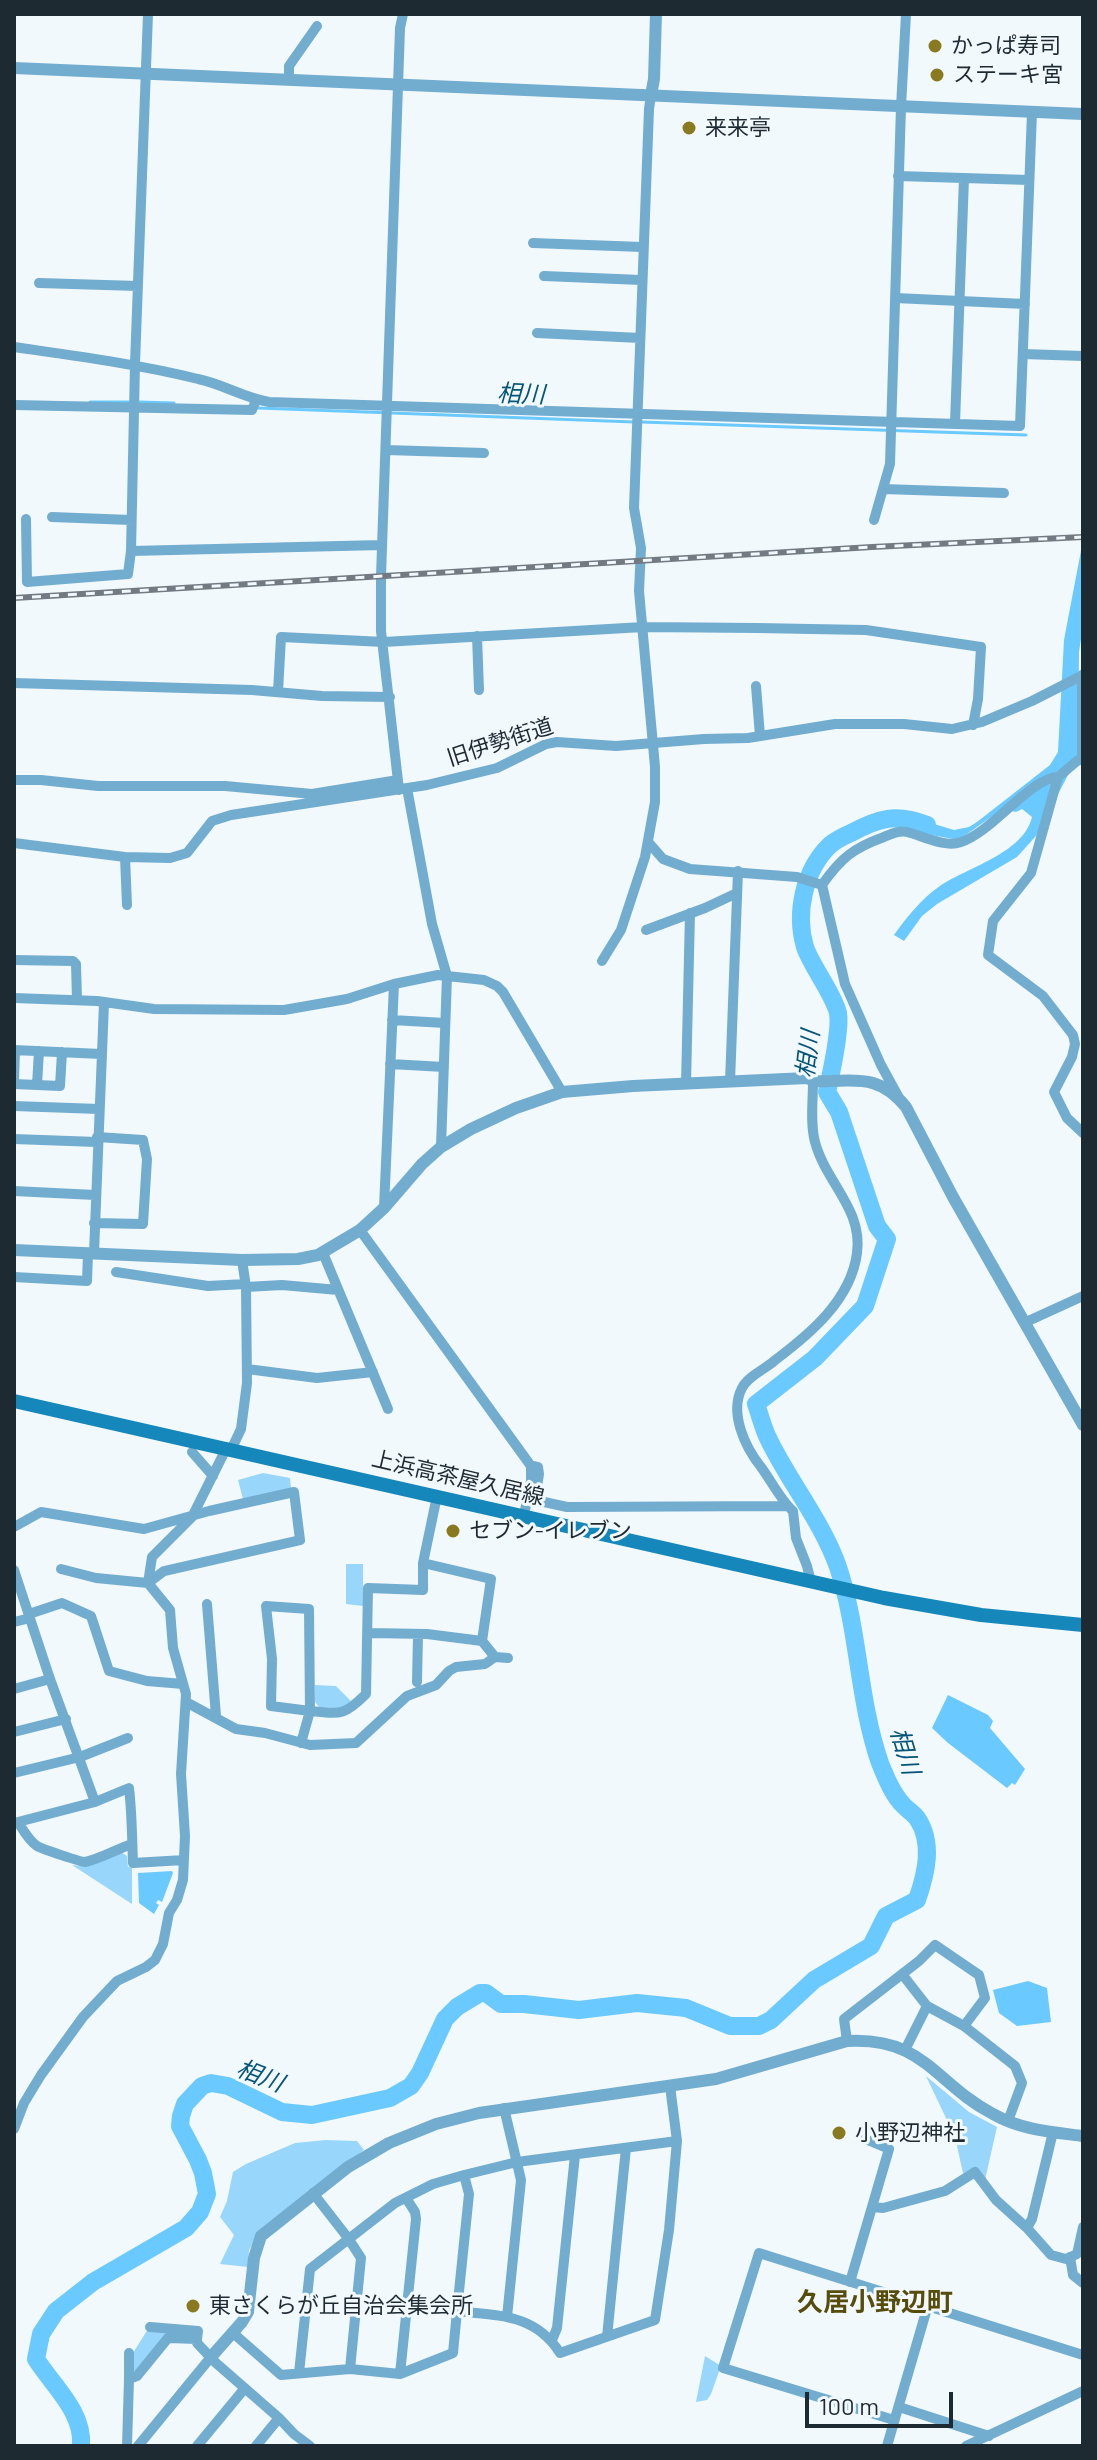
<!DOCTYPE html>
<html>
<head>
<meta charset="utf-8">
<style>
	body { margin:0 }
	#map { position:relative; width:1097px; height:2460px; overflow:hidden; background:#f2f9fd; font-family:Barlow,sans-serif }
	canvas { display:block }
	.frame { position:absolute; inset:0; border:16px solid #1d2a31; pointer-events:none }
	.scale { position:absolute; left:805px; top:2392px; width:148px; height:36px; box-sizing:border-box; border:4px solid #1d2a31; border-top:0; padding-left:10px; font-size:24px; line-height:28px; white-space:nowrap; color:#1d2a31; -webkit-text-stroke:6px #f2f9fd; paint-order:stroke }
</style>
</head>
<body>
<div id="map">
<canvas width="1097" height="2460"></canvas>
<div class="frame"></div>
<div class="scale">100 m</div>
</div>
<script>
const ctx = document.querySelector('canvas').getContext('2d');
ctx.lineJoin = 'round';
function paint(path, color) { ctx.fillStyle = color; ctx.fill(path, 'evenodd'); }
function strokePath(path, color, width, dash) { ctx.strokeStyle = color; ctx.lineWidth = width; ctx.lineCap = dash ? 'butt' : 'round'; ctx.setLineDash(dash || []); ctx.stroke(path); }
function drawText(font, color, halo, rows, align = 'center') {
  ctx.font = font + ' Barlow,"Noto Sans JP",sans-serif'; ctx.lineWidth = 6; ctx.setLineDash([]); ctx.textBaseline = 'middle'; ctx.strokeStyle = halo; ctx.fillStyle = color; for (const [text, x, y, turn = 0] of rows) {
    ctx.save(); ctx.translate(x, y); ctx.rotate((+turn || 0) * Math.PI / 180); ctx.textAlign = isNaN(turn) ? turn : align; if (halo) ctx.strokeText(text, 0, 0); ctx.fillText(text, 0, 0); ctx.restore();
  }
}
const green = new Path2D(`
	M263 1473 290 1478 291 1488 243 1499 238 1480Z
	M346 1564H363V1606L346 1604Z
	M315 1685 336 1686 351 1701 342 1708 319 1707 315 1702Z
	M121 1852 127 1856 128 1867H132V1904L72 1865 81 1866Z
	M926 2076 969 2112 997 2127 985 2180 963 2173 955 2137Z
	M326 2140 357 2141 364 2150 263 2227 249 2250 248 2267 220 2264 234 2235 220 2217 227 2201 233 2172 246 2164 295 2143Z
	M148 2329 168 2333 136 2371H133V2353Z
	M705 2356 721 2366 711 2394 707 2400 696 2402Z`);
const water = new Path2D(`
	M1083 540V626L1079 652 1078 756 1036 836 1017 857 937 904 922 916 904 941 894 935C907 917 921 899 940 886 966 868 1024 853 1032 817L1022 809 1016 812 1002 809 963 837 953 839 931 835 901 823H863L911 817 954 830 969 827 977 822 1050 765 1058 752 1064 640Z
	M948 1695 988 1715 993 1721 990 1728 1025 1769 1015 1785 1012 1783 1007 1788 948 1743 932 1728Z
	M172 1871 173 1873 162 1902 158 1900 156 1903 159 1905 154 1914 139 1903 138 1873Z
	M1028 1981 1047 1988 1051 2022 1017 2026 999 2013 993 1990Z`);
const stream = new Path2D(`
	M90 402H130
	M138 402 174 403
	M258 408 634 422
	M641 422 1026 435`);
const river = new Path2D(`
	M81 2446C84 2412 53 2386 36 2359L41 2334 56 2311 93 2282 186 2228 200 2212 207 2194 203 2173 198 2160 180 2126 181 2116 185 2104 202 2086 211 2083 228 2086 282 2112 312 2115 390 2098 411 2086 420 2073 445 2019 457 2007 480 1993H486L501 2004H524L579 2010 637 2003 686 2008 730 2026H759L771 2020 814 1980 871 1946 886 1916 917 1900C926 1874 934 1843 917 1818 913 1813 908 1810 904 1806 893 1795 886 1778 880 1763 858 1700 859 1630 838 1567 822 1521 789 1482 768 1438 763 1428 760 1415 756 1404L815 1358 865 1306 887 1239 877 1226 839 1112 827 1092C831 1074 841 1031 838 1013 834 995 812 967 805 947 795 913 804 870 830 845 836 840 844 836 851 833 879 818 896 813 927 825`);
const minor = new Path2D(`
	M289 80V66L317 26
	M898 176 1029 180
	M533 243 642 247
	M544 276 641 280
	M39 283 138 286
	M895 298 1025 304
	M537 333 640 338
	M14 347C76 356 137 364 198 379 223 384 244 398 269 402L1020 426 1032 112
	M1023 354 1083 356
	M14 405 252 410 256 400
	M955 423 964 178
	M386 450 484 453
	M883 489 1004 493
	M52 517 131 520
	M26 519 27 582 128 574 131 551 135 364 148 14
	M874 520 890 464 901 107 906 14
	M131 551 382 545
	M477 636 479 690
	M1082 675V759L1077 761 1058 777 1031 873 993 921 988 955 1043 996 1073 1035 1075 1044 1072 1057 1054 1092 1067 1118 1083 1133
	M14 683 252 690 322 696 390 697
	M756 686 760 736
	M278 692 281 637 384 642 643 627 757 628 866 630 981 647 978 699 973 725
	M14 780H41L98 786H225L312 794 398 780
	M407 788 432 924 447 976 441 1147
	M399 790 381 631V576L400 28 403 14
	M14 843 125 857 170 858 187 853 212 821 231 815 427 785 497 768 546 744 557 742 616 746 704 739 748 738 835 724H904L952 729 982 722 1032 701 1083 675
	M649 843 663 859 690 869 797 877 822 885
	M125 857 127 905
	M822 885C840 859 853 848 884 837 891 834 899 830 907 832 923 836 945 848 961 842 991 833 1030 778 1058 777
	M822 885 845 984 881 1065 898 1096
	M646 930 705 908 737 893
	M14 960 73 961 76 964 77 1000
	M602 961 621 930 645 857 655 802V767L639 591 641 548 634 508 649 109 651 95
	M14 998 97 1001 154 1009 284 1010 347 999 394 984 438 975 484 980 497 986 503 992 562 1092
	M392 1020 445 1023
	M14 1050 101 1054
	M390 1064 444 1067
	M14 1080 15 1050
	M730 1082 738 871
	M14 1084 60 1086 62 1052
	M686 1084 690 913
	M37 1085 39 1051
	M14 1106 99 1109
	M14 1139 97 1142
	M14 1191 95 1195
	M384 1208 394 984
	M94 1223 143 1224 147 1159 143 1140 97 1137
	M360 1230 531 1466V1481L524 1515
	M94 1253 104 1003
	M323 1253 388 1409
	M116 1272 208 1286 245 1284
	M14 1277 87 1281 88 1253
	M246 1287 282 1285 338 1290
	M1026 1322 1083 1296
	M247 1369 317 1378 373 1372
	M231 1450 241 1429 247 1383 246 1287 242 1260
	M192 1452 213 1476
	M534 1466 538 1467 539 1474 535 1500 567 1507 786 1506
	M14 1527 41 1512 144 1529 209 1511 294 1492 300 1540 164 1571 148 1583
	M423 1563 491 1579 482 1641
	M14 1570 50 1679 95 1802
	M811 1582 807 1566 796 1538 793 1511C782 1502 770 1479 761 1467 745 1447 729 1413 742 1388 748 1376 764 1370 774 1361 810 1334 851 1300 857 1253 863 1209 826 1183 815 1142 810 1123 813 1101 813 1082
	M148 1583 152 1557 192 1517 226 1449
	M207 1604 216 1716
	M29 1614 62 1603 91 1616 109 1671 147 1681 183 1684
	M14 1622 30 1618
	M368 1633 427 1634 482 1641 495 1657
	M417 1682 418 1635
	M14 1689 50 1679
	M186 1702 236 1729 265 1733 310 1745 356 1743 407 1696 436 1685 449 1671 456 1667 485 1664 495 1657 508 1658
	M14 1732 66 1719
	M301 1743 310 1711 271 1706 272 1659 266 1606 309 1609 310 1711C341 1714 344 1716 366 1694L368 1588 423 1590V1563L437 1496
	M14 1773 80 1757 128 1738
	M132 1844C117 1849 100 1859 85 1862 81 1862 42 1849 37 1846 29 1841 23 1830 18 1822L95 1802 129 1788C132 1813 132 1838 133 1863L184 1860
	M902 1974 927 2006 964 2026
	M847 2041 844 2019 919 1961 935 1945 979 1975 985 1998 964 2026 1015 2066 1022 2083 1008 2121
	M905 2050 927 2006
	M670 2086 677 2141 669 2230 655 2320 560 2353C535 2314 500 2316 457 2311L469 2194 464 2175 517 2162 677 2141
	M504 2108 521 2180 507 2317
	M14 2129 24 2103 41 2075 83 2017 117 1981 146 1967 155 1960 163 1944 169 1913 177 1900 183 1880 185 1836 181 1774 186 1694 173 1648 170 1610 148 1583 96 1578 61 1569
	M1053 2132 1032 2219 1027 2228 1051 2255 1066 2259 1077 2254 1083 2227
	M863 2138 889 2149 872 2207
	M313 2193 348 2238 361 2258 350 2369
	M1070 2257 1073 2275 1083 2283
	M850 2282 872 2207 883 2208 945 2191 975 2172 996 2200 1027 2228
	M150 2327 198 2331 197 2339
	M233 2333 281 2375 350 2369 400 2374 453 2353 457 2311
	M607 2337 626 2148
	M552 2340 557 2328 575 2155
	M299 2373 310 2269 395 2203 433 2184 464 2175
	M400 2374 416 2219 415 2212 406 2198
	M129 2379V2353
	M899 2407 989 2436
	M279 2418 294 2434 310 2446
	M894 2420 723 2368 759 2253 1083 2355
	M127 2446 129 2379 137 2376 168 2338 197 2339V2343L216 2363 279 2418 256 2446
	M138 2446 211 2357
	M197 2446 245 2388
	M887 2446 928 2305
	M966 2446 1083 2391`);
const tertiary = new Path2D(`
	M14 68 1083 114
	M651 95 654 79 656 14
	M14 1250 242 1260 298 1259 318 1255 360 1230 384 1208 422 1164 441 1147 471 1129 516 1108 562 1092 633 1086 807 1078C815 1083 823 1081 832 1081 865 1079 884 1080 906 1107L953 1197 1083 1425
	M211 2357 242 2322 248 2312 254 2258 261 2236 348 2167 389 2143 436 2124 479 2113 716 2079 847 2041C925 2037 934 2083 993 2114 1021 2130 1052 2132 1083 2136`);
const secondary = new Path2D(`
	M14 1401 884 1598 981 1615 1083 1625`);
const rail = new Path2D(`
	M14 598 872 547 1083 537`);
const markers = [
	[935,46,8,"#897a1f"],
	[937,75,8,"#897a1f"],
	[689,128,8,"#897a1f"],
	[453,1531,8,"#897a1f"],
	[839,2133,8,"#897a1f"],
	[193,2306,8,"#897a1f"]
];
const poiNames = [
	["かっぱ寿司",951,46],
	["ステーキ宮",953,75],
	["来来亭",705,128],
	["セブン-イレブン",469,1531],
	["小野辺神社",855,2133],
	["東さくらが丘自治会集会所",209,2306]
];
const streetNames = [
	["旧伊勢街道",500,742,-18],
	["上浜高茶屋久居線",458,1478,13]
];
const waterNames = [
	["相川",521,394,2],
	["相川",808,1054,-83],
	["相川",905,1751,73],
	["相川",260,2076,21]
];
const quarterNames = [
	["久居小野辺町",875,2302]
];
paint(green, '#98d6fc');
paint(water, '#6ac9fe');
strokePath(stream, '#6ac9fe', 3);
strokePath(river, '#6ac9fe', 18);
strokePath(minor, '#72add0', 10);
strokePath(tertiary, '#72add0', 12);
strokePath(secondary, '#1587ba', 14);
strokePath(rail, '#717b81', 6);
strokePath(rail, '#f2f9fd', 3, [9]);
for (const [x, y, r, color] of markers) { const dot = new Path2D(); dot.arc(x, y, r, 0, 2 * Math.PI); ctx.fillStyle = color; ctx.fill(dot); strokePath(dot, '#f2f9fd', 3); }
drawText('22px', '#1d2a31', '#f2f9fd', poiNames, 'left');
drawText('22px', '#1d2a31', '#f2f9fd', streetNames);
drawText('italic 24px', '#065578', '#f2f9fd', waterNames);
drawText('bold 26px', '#564c0c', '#f2f9fd', quarterNames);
</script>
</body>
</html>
